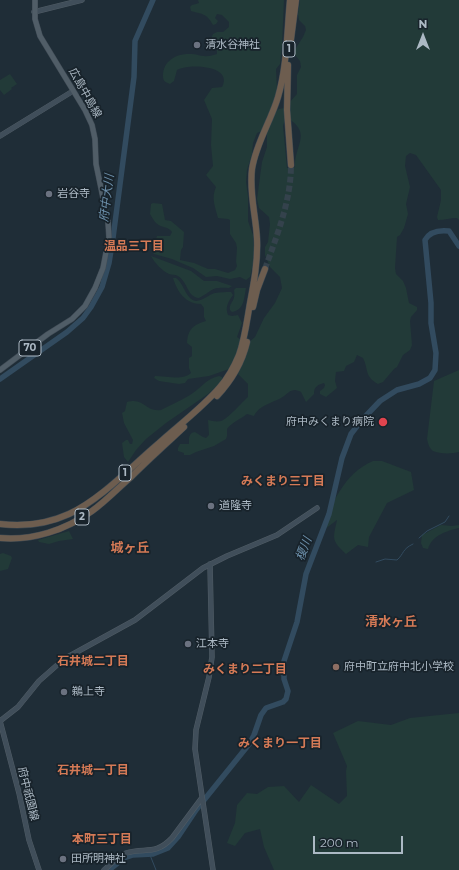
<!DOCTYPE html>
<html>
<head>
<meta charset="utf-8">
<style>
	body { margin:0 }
	#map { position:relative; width:459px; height:870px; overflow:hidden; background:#1f2d37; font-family:Montserrat,sans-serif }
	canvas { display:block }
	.north { position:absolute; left:403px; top:16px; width:40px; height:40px; -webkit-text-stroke:3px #18232b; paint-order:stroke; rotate:0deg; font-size:11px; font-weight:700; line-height:16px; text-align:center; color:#acb9c4 }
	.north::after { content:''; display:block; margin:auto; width:14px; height:18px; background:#acb9c4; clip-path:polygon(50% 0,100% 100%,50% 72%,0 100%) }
	.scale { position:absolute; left:313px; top:836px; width:90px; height:18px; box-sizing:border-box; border:2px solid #acb9c4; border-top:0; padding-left:5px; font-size:12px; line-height:14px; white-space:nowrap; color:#acb9c4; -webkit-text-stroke:3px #18232b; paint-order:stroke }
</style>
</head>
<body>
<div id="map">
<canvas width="459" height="870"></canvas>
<div class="north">N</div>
<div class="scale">200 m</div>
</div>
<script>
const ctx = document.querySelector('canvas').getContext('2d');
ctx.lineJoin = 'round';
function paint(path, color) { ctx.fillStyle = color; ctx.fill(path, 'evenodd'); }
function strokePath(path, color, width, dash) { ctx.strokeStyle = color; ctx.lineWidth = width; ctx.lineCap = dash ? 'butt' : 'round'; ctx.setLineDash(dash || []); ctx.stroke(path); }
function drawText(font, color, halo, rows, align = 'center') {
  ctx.font = font + ' Montserrat,"Noto Sans JP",sans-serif'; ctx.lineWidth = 3.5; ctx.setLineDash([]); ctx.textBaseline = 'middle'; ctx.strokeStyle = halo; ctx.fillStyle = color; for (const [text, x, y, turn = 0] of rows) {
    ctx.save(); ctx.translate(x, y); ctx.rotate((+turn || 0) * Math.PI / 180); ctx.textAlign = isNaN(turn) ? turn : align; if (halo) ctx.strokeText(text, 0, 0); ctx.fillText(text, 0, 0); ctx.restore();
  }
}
const green = new Path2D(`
	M198 0H284L282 46 280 64 276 69 277 90 264 130 257 133 253 143 252 154 247 170 246 182 248 197V221L253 235 254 250 253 264 250 277 246 280 240 277 230 279 217 276 206 277 193 268 172 259 154 254 152 252 157 236H170L172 232C168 226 161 228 156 223 154 221 152 217 150 214L151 204 153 203 162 204 165 220 171 221 184 232 183 247 181 250 180 260 194 263 208 269H215L228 273 235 270 237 266 236 262 237 248 236 243 230 234V220L228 219 218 218C215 206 211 198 216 187L206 175 213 166 211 145 212 119 204 100 212 88 222 87C234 65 188 63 177 70L174 81 170 84C165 82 163 81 163 76 163 60 177 53 192 54 196 54 200 56 204 56 208 57 213 55 217 54V48L215 45 211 44 210 41 213 34 217 32H223L229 27V22L222 15 217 14 215 18 218 21 216 24 213 25C207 13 201 14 191 11L190 7 192 5 196 4 199 3Z
	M300 0H459V220L457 218C450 218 445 220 438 220L437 217 441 200V190L416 155 410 153 406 156 405 166 410 187 406 204 408 214 404 228 400 235 397 237 395 268 396 274 403 281 406 288 409 303 417 307V310L411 317 410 321 412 345 410 350 403 355 397 367 394 369 383 382 378 384C364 376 369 370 363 358L357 355 354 362 346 366 344 371 336 372 335 381 337 388 326 397 320 394V391L324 388 325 385 324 383C317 385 314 387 314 394L306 402 301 392C300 391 296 390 295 390 290 390 287 394 284 396 274 403 260 404 254 416L247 414C241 419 232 422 227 429V436L226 439 214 446 196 452 190 455H184V453L178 451V448L180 444H189C189 439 188 433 195 432L203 437 206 438 209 435 208 420C212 421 217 422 221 421 228 419 242 402 248 397V384L238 374 243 362 249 342 255 337 264 318 275 303 282 288 280 277 270 267 265 255V247L268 242 270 224 269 217 259 208 257 199 262 162 267 147V129L275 112 279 109 284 108 285 119 283 126 287 168 295 167C294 146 312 134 289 119L288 104 297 94V75L301 67 300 61 295 55 294 51 303 37 306 30 305 26 299 20 298 14Z
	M10 74 17 84 11 88 12 89 4 95 0 90V80Z
	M151 256 191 271 204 281H217L232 286 229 288C210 287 214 290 199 298 187 297 188 282 178 276 175 274 172 275 169 274 162 271 154 262 151 256Z
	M173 278H176C183 283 184 292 190 298 198 306 207 295 215 293 221 292 225 292 231 292L233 295C228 302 225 307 228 315L232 316 238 315 242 323 237 337 241 340 235 358 229 369 209 376 188 379 185 383 179 384 159 381 154 378 155 376C167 376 182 381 191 373L189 368V358L192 356V347L187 343C188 329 193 325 206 321L204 317V308L201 304C185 304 177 291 173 278Z
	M236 288H246C244 299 244 310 232 312L230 310C229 301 236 303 234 290Z
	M459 370V452C452 454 439 454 433 451 429 448 428 443 427 439L434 381Z
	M219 376 222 377 223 380 208 394 166 423 146 439 136 450 128 462 124 457 122 443 126 440H128L130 444H132L133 440 124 423 122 413 125 411 127 402C145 397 144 412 161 410 170 405 180 401 190 395 200 389 207 378 219 376Z
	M373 461H382L411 472 414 490 387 503 369 537 368 547 358 545 346 554C331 540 333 539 337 520L321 532C331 505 344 473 373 461Z
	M441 525 452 526 459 525V528C447 531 432 535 428 549L423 548 421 543 422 535Z
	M69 531 73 539 59 541 49 544 39 542 38 540Z
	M3 553 11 556 12 558 8 569 0 571V554Z
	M459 713V870H274L264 847 260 829 245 833 235 846 227 843 235 823 237 805 247 793 257 794 268 787 284 786 299 802 311 785 339 804 347 796 346 771 347 766 333 733 358 721 391 725 410 718Z`);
const stream = new Path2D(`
	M419 538 427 531 445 522 449 516
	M376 562 385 559 397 560C404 554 402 549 413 544
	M150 855 156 870`);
const river = new Path2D(`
	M0 379 67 332 83 318 91 307 102 287 109 263 113 238 134 77 135 41 153 0
	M109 870 124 858 133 855 153 854 168 848 178 837 196 810 250 743 254 735 261 715 266 708 283 702 286 699 288 691 284 679V661L297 622 306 574 329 514 342 458 351 434 361 421 380 401 397 390 419 384 430 378 435 370 436 353 431 323V303L425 240C430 231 440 230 449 231L459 246`);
const highwayTunnel = new Path2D(`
	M265 269C277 235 291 201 291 165`);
const secondary = new Path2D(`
	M34 12 82 0
	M0 136 73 91
	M210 564 212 657 209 677 196 730 195 749 213 870
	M39 870 29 840 19 793 0 721 18 707 39 681 64 659 135 620 203 568 227 556 277 535 317 508
	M104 870C111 864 118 856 126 853 145 847 155 856 172 838L201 799`);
const primary = new Path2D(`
	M0 370 48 334 72 319 85 306 95 288 103 268 109 237 108 222 96 164 95 139 92 125 85 110 40 36 35 19V0`);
const highway = new Path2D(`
	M290 47 296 0
	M288 65 287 110 291 165
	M253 307 257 290 265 269
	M217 396C232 380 242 363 247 342
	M0 524C24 527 47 524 69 514 100 500 132 466 158 444 179 425 202 408 220 387 228 378 234 367 239 355 245 338 247 320 250 303 254 282 258 261 257 239 256 216 249 193 252 169 256 143 271 121 278 97 287 66 287 32 290 0
	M0 538C32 541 66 530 92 511 106 501 118 488 131 477 148 460 166 444 184 427`);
const markers = [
	[197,45,4,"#6b7280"],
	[49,194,4,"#6b7280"],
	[383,422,5,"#e0444e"],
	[211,506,4,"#6b7280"],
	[188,644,4,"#6b7280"],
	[336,667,4,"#8d6e63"],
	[64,692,4,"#6b7280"],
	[63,859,4,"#6b7280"]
];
const shields = [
	[289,49,12],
	[30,348,22],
	[125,473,12],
	[82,517,14]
];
const shieldNames = [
	["1",289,49],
	["70",30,348],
	["1",125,473],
	["2",82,517]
];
const poiNames = [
	["清水谷神社",205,45],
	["岩谷寺",57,194],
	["府中みくまり病院",374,422,"right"],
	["道隆寺",219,506],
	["江本寺",196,644],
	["府中町立府中北小学校",344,667],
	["鵜上寺",72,692],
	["田所明神社",71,859]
];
const streetNames = [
	["広島中島線",85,93,61],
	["府中祇園線",28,794,76]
];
const waterNames = [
	["府中大川",107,198,-83],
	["榎川",304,549,-69]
];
const neighbourhoodNames = [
	["温品三丁目",134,246],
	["みくまり三丁目",283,481],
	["石井城二丁目",93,661],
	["みくまり二丁目",245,669],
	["みくまり一丁目",280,743],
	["石井城一丁目",93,770],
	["本町三丁目",102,839]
];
const quarterNames = [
	["城ヶ丘",130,548],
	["清水ヶ丘",391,622]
];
paint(green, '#223a38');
strokePath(stream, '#324b5f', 1);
strokePath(river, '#324b5f', 5.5);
strokePath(highwayTunnel, '#34424c', 6, [6, 3]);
strokePath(secondary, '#505c65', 5.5);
strokePath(primary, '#3f4a54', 6);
strokePath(highway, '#3d4952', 7);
strokePath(secondary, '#404e5a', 4.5);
strokePath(primary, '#505d67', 5);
strokePath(highway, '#6d5d4f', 6);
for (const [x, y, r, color] of markers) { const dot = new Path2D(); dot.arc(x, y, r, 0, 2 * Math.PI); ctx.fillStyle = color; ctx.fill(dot); strokePath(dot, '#18232b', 1.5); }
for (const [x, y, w] of shields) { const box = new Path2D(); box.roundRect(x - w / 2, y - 8, w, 16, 3); ctx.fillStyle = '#18232b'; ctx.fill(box); strokePath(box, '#acb9c4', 1); }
drawText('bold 10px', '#acb9c4', null, shieldNames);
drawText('11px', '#acb9c4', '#18232b', poiNames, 'left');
drawText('11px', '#acb9c4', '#18232b', streetNames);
drawText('italic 12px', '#6c8faa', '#18232b', waterNames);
drawText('bold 12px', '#d57a56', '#18232b', neighbourhoodNames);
drawText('bold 13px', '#d57a56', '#18232b', quarterNames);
</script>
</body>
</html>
